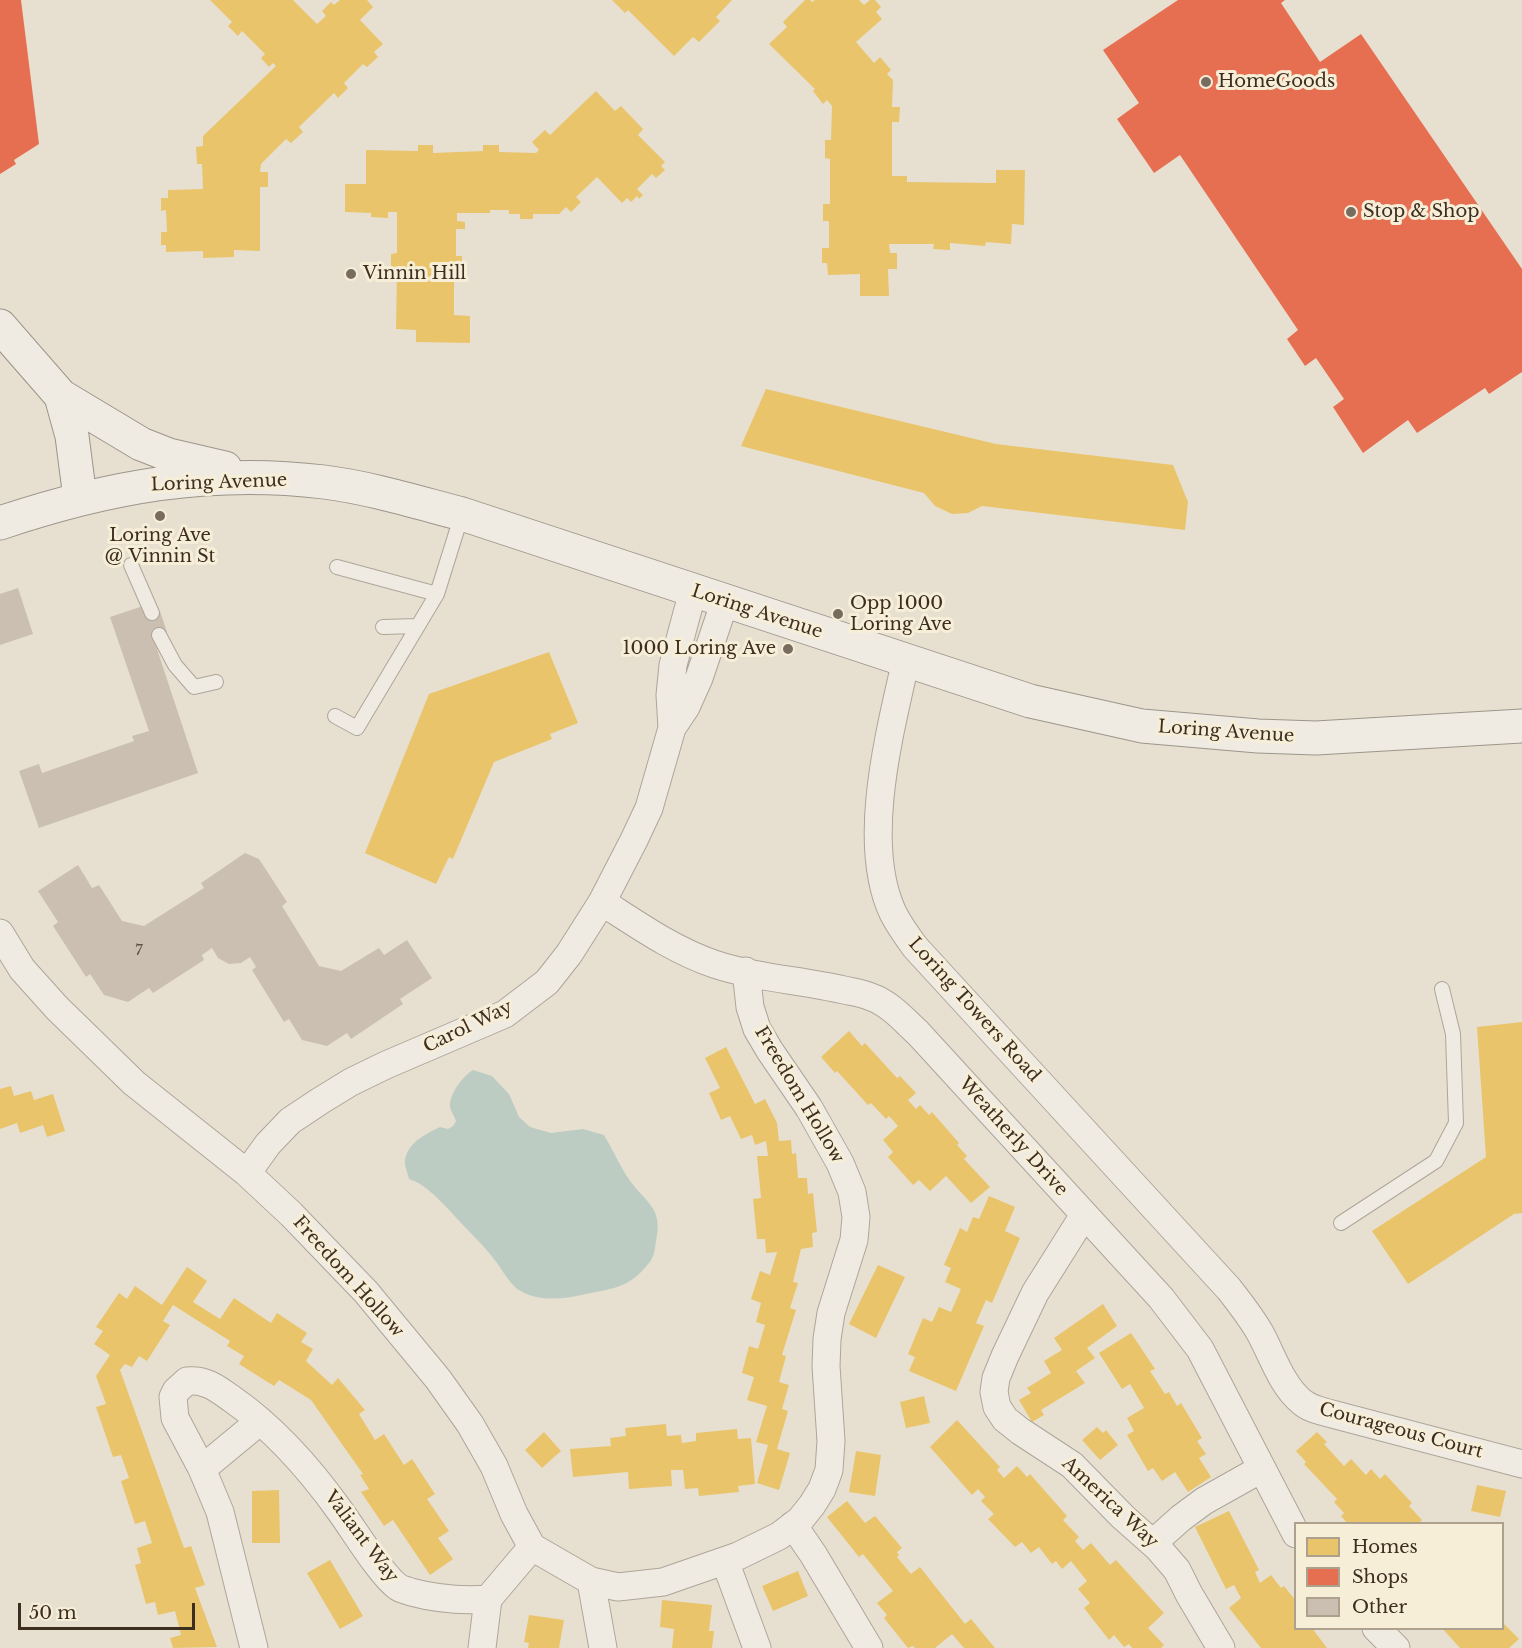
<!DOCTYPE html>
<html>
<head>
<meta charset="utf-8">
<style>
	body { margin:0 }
	#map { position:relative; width:1522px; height:1648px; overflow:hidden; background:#e7e0d1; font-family:"Libre Baskerville",serif }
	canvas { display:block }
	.legend { position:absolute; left:1294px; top:1522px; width:210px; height:108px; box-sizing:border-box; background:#f7eed8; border:2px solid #ada18e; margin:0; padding:8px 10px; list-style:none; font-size:18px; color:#3d2e20 }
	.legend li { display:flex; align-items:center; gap:12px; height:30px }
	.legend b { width:30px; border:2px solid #ada18e }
	.scale { position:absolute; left:18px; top:1603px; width:177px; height:27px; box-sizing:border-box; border:3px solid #3d2e20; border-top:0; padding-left:8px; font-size:18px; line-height:21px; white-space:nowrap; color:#3d2e20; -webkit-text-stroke:4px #f7eed8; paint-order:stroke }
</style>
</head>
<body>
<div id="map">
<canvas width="1522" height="1648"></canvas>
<ul class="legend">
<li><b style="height:16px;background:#e9c46a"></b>Homes</li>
<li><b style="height:16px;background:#e76f51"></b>Shops</li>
<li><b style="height:16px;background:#cbbfb2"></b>Other</li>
</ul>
<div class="scale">50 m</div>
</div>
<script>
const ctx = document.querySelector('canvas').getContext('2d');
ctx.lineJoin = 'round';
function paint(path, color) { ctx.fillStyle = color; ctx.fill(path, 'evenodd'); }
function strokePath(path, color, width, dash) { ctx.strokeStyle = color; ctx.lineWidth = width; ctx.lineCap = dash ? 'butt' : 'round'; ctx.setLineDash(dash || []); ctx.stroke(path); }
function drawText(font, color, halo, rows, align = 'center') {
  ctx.font = font + ' "Libre Baskerville",serif'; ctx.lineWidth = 6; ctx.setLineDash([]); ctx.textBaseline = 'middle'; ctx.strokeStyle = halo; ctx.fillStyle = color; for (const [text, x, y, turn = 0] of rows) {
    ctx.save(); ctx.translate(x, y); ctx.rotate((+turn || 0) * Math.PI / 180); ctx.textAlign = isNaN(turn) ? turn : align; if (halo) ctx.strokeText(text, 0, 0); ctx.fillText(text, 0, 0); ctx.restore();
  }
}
const water = new Path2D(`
	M473 1070 492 1076 509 1094 519 1117 530 1127 551 1133 583 1129 604 1135C612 1148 618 1162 626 1175 643 1202 664 1205 656 1241 655 1249 654 1257 649 1263 630 1287 616 1288 586 1294 564 1299 536 1303 516 1288 508 1281 501 1268 494 1259 481 1242 465 1228 451 1212 438 1199 427 1185 409 1179 408 1174 404 1165 405 1160 408 1142 426 1134 440 1127L448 1129 453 1126 456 1121C454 1116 451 1111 450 1107 449 1094 463 1076 473 1070Z`);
const homes = new Path2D(`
	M210 0H293L317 24 326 16 322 11 331 2 334 5 340 0H367L373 7 360 20 383 44 374 52 378 57 367 67 363 64 344 83 348 88 338 98 334 93 299 127 303 132 291 143 286 139 261 164 260 172H268V187H260V251L234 250V257L203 258V251L166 252V245H161V232H167L166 210 161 211V198H168V190L203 189 202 164H197L196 147 203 146V136L276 66 273 63 269 67 261 58 265 54 242 31 238 36 228 26 232 22Z
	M612 0H732L716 17 720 21 699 42 693 37 674 56 628 10 625 13Z
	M805 0H810L812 2 815 0H859L864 5 870 0H875L881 7 876 12 882 19 856 42 874 63 880 57 891 70 887 74 893 80 892 107H900L899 122H892V176H907V182L996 183V170H1025L1024 225 1012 224 1011 244 986 242 985 246 950 243V250L933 249 934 244H889L890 253H897V269H888L889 296H860V274L828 275 827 263H822V248H829V221H823V204H830V159L825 158V140H831L832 106 827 100 823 104 813 91 815 89 769 44 787 27 783 22Z
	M596 91 615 111 621 106 643 129 638 135 665 162 661 166 665 170 656 178 652 174 637 189 643 195 639 199 637 196 631 202 627 198 622 203 597 177 576 197 581 202 571 212 566 207 559 214H533V219H520V214H509V210H490V213H457V221L465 222V229H456V256H462V268H454V315L470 316V343L416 342V330L396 329 397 271 391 272V254L397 253V212H388V218L371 217V213L345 212V184H366V150L418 151V145H433V153L483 151V145H499V152L536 153 539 150 532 142 545 130 550 135Z
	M766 389 996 444 1173 465 1188 502 1185 530 982 506 968 513 952 514 935 506 924 493 741 446Z
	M549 652 578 723 550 734 552 739 494 762 453 859 449 857 436 884 365 853 429 694Z
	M1522 1022V1213L1514 1214 1408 1284 1372 1231 1486 1157 1477 1027Z
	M849 1031 862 1046 865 1043 897 1078 900 1076 916 1093 908 1100 916 1109 920 1105 929 1115 932 1112 959 1143 957 1145 967 1156 964 1159 990 1187 971 1203 946 1176 930 1191 919 1180 913 1185 888 1157 893 1152 883 1140 898 1126 889 1116 886 1119 871 1103 868 1105 837 1071 835 1073 821 1057Z
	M726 1047 755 1104 765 1099 777 1123 779 1141 791 1140 792 1154 796 1153 798 1178H807L808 1194 813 1193 817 1232 812 1233 813 1247 801 1249 793 1282 798 1283 790 1308 796 1310 782 1355 786 1356 779 1382 789 1385 782 1409 788 1411 777 1449 790 1453 779 1490 757 1483 768 1445 756 1442 767 1406 747 1400 754 1377 742 1373 749 1346 758 1349 765 1325 756 1322 761 1303 751 1299 760 1271 770 1275 777 1252 766 1253 765 1239H757L753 1199 761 1198 757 1156H768L766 1141 755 1145 752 1135 741 1139 730 1116 721 1120 709 1093 720 1088 705 1058Z
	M11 1086 14 1096 31 1091 34 1100 53 1094 65 1131 47 1137 43 1125 20 1133 17 1123 0 1129V1089Z
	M989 1196 1015 1207 1005 1231 1020 1238 992 1303 986 1300 976 1323 984 1326 956 1391 909 1371 915 1357 908 1354 923 1318 932 1322 939 1307 951 1312 961 1289 945 1282 951 1268 944 1265 960 1228 967 1232 973 1217 979 1219Z
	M878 1265 905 1277 876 1338 849 1324Z
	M187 1267 207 1281 193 1302 220 1319 234 1298 271 1323 277 1313 307 1333 301 1342 313 1349 306 1361 332 1385 338 1378 365 1410 359 1414 375 1440 384 1434 404 1465 412 1459 435 1494 427 1499 449 1531 438 1538 453 1559 430 1575 393 1520 384 1526 361 1492 369 1489 360 1475 363 1474 311 1400 279 1380 274 1386 239 1364 244 1356 227 1346 230 1341 173 1305 163 1321 170 1325 147 1361 139 1356 132 1367 125 1364 120 1370 184 1548 191 1546 205 1585 195 1588 217 1647 173 1648 170 1638 181 1635 175 1611 158 1615 155 1602 146 1604 135 1565 141 1563 137 1548 152 1543 145 1521 135 1524 121 1481 129 1478 121 1455 113 1457 96 1407 106 1404 96 1376 110 1355 94 1344 103 1331 96 1327 119 1293 127 1299 135 1286 162 1305Z
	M1103 1304 1117 1326 1087 1348 1095 1358 1076 1371 1085 1383 1041 1410 1044 1415 1032 1422 1019 1400 1031 1393 1027 1388 1051 1373 1044 1361 1062 1350 1054 1338Z
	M1131 1333 1155 1369 1150 1371 1165 1394 1169 1392 1177 1406 1181 1403 1202 1438 1197 1441 1206 1454 1199 1458 1211 1477 1188 1492 1175 1472 1162 1481 1153 1468 1148 1471 1127 1435 1134 1431 1127 1418 1144 1408 1130 1384 1122 1389 1099 1353Z
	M924 1396 930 1423 906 1428 900 1402Z
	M957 1420 1000 1467 997 1470 1004 1478 1017 1466 1027 1477 1030 1474 1067 1516 1063 1520 1079 1537 1075 1541 1083 1550 1091 1543 1110 1565 1116 1560 1164 1613 1148 1628 1164 1645 1161 1648H1132L1129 1644 1124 1647 1114 1635 1109 1640 1084 1608 1090 1603 1078 1589 1087 1581 1071 1561 1062 1569 1056 1561 1052 1564 1039 1547 1031 1553 1022 1542 1015 1547 988 1519 994 1514 981 1501 985 1497 978 1489 972 1495 930 1447Z
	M666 1424 667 1436 681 1435 682 1443 696 1441V1433L737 1429 738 1439 751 1438 755 1484 738 1486 739 1492 699 1496 698 1488 685 1489 683 1470H671L672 1486 629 1489 628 1472 573 1477 570 1449 611 1446 610 1438 626 1436 625 1428Z
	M1097 1427 1103 1433 1106 1430 1118 1445 1100 1460 1082 1440Z
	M544 1432 561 1451 542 1468 525 1450Z
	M1317 1432 1327 1442 1324 1444 1344 1466 1351 1459 1366 1475 1371 1469 1380 1479 1385 1474 1412 1503 1409 1506 1422 1520 1418 1524H1348L1341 1516 1344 1513 1334 1502 1337 1499 1304 1464 1306 1462 1296 1451Z
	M856 1451 881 1455 875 1496 849 1492Z
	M1477 1485 1506 1491 1500 1517 1471 1511Z
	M279 1490 280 1543H252V1491Z
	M847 1501 865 1523 875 1516 902 1548 897 1552 899 1555 897 1557 911 1574 920 1567 965 1624 971 1619 995 1648H964L952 1634 935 1648H915L913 1646 908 1648 884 1618 887 1615 877 1603 893 1591 863 1554 859 1557 827 1517Z
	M1229 1511 1259 1570 1255 1572 1260 1583 1271 1575 1281 1588 1284 1586 1296 1601V1628H1312L1327 1648H1261L1229 1608 1241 1598 1234 1585 1226 1589 1195 1527Z
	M330 1560 363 1616 340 1629 307 1573Z
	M798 1571 808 1596 773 1611 762 1586Z
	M662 1600 712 1605 709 1631H714L712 1648H672L674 1629 660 1627Z
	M529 1615 564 1620 559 1648H528L529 1643 524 1642Z
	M1502 1622 1519 1639 1509 1648H1460L1442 1628H1502Z`);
const shops = new Path2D(`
	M0 0H21L39 144 14 160 16 164 0 174Z
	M1178 0H1285L1281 3 1320 62 1361 34 1522 269V372L1489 394 1485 388 1417 433 1408 420 1363 453 1333 407 1344 399 1316 358 1305 366 1287 339 1298 330 1180 155 1154 173 1117 119 1139 103 1103 50Z`);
const building = new Path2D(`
	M18 588 33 634 0 645V594Z
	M143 606 146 616 160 611 167 632 153 637 198 773 39 828 19 771 39 764 42 773 134 741 132 736 149 731 110 617Z
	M245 853 259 859 287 902 282 906 319 966 341 971 379 948 384 955 407 940 432 978 400 999 403 1004 351 1039 347 1033 327 1046 302 1040 289 1019 284 1022 252 970 256 967 250 957 241 963 229 964 218 958 212 948 202 955 204 960 153 993 149 988 128 1002 104 995 90 974 86 977 53 926 58 922 38 891 78 865 92 888 99 885 122 921 144 926 204 888 201 883Z`);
const service = new Path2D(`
	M131 565 152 613
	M337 567 437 594
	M383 627 417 626
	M159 635 175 665 194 687 216 682
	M335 716 357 728 437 594 462 514
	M1341 1223 1436 1161 1456 1123 1453 1034 1442 989`);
const minor = new Path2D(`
	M906 660C890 732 860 843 893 913 899 925 907 936 915 947L1229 1289C1240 1303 1250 1316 1259 1331 1272 1354 1281 1385 1302 1402 1310 1409 1321 1411 1332 1414L1522 1464
	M672 728 670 695 673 665 693 591
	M602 902C638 925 673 950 714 964 756 978 801 980 844 990 853 992 863 993 871 997 889 1003 904 1020 918 1033L1161 1298 1200 1349 1296 1534
	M0 933 22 969 57 1008 134 1083 247 1173 291 1214 366 1292 438 1379 470 1424 494 1466 514 1514 532 1547 591 1581 618 1587 663 1582 738 1556 779 1536 800 1520 812 1505 822 1489 829 1470 831 1441 826 1366 827 1339 831 1313 854 1240 856 1217 852 1192 840 1163 809 1108 770 1051 757 1029 750 1007 746 971
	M247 1173 268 1144 290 1121 320 1101 351 1082 386 1065 505 1014 547 982 569 954 602 902 634 840 649 808 672 728 686 707 699 678 725 601
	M1084 1215 1035 1293 1005 1356 996 1378 994 1392 997 1407 1005 1419 1020 1431 1072 1465 1123 1517 1158 1548 1177 1570 1189 1594 1221 1648
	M202 1469 260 1421
	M793 1525 813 1554 869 1648
	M1153 1543 1181 1518 1204 1501 1261 1469
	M725 1561 757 1648
	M591 1581 603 1648
	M488 1599 532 1547
	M1376 1628 1396 1648
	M254 1648 220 1512 202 1469 175 1418 173 1397 176 1391 187 1381C206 1379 218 1389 232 1399 275 1429 310 1469 340 1511 354 1530 381 1575 398 1587 402 1590 407 1590 411 1592 437 1599 461 1601 488 1599L482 1648`);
const secondary = new Path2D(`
	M0 326 61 396 72 436 80 498
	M61 396 141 444 169 455 225 468
	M0 523C107 487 210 468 324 482 371 488 416 502 462 514L1030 701 1142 726 1258 736 1316 738 1522 726`);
const markers = [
	[1206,82,6,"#786c5e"],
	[1351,212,6,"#786c5e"],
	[351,274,6,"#786c5e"],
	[160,516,6,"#786c5e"],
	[838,614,6,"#786c5e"],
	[788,649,6,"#786c5e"]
];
const numberNames = [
	["7",139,951]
];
const poiNames = [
	["HomeGoods",1218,82],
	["Stop & Shop",1363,212],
	["Vinnin Hill",363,274],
	["Loring Ave",160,536,"center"],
	["@ Vinnin St",160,557,"center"],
	["Opp 1000",850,604],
	["Loring Ave",850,625],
	["1000 Loring Ave",776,649,"right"]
];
const streetNames = [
	["Loring Avenue",219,483,-2],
	["Loring Avenue",757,612,18],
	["Loring Avenue",1226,732,4],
	["Loring Towers Road",974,1010,48],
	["Carol Way",468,1027,-26],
	["Freedom Hollow",799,1095,59],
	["Weatherly Drive",1013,1137,48],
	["Freedom Hollow",348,1277,48],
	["Courageous Court",1401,1431,15],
	["America Way",1110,1503,43],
	["Valiant Way",361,1537,53]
];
paint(water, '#bcccc2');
paint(homes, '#e9c46a');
paint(shops, '#e76f51');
paint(building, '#cbbfb2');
strokePath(service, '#ada599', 16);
strokePath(minor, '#ada599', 29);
strokePath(secondary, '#9c958a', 35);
strokePath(service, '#efebe3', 14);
strokePath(minor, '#efebe3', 27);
strokePath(secondary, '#efebe3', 33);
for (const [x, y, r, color] of markers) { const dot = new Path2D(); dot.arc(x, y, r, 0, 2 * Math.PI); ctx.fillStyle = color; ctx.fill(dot); strokePath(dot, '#f7eed8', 2); }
drawText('15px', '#605244', null, numberNames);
drawText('18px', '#3d2e20', '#f7eed8', poiNames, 'left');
drawText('18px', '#3d2e20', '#f7eed8', streetNames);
</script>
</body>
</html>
